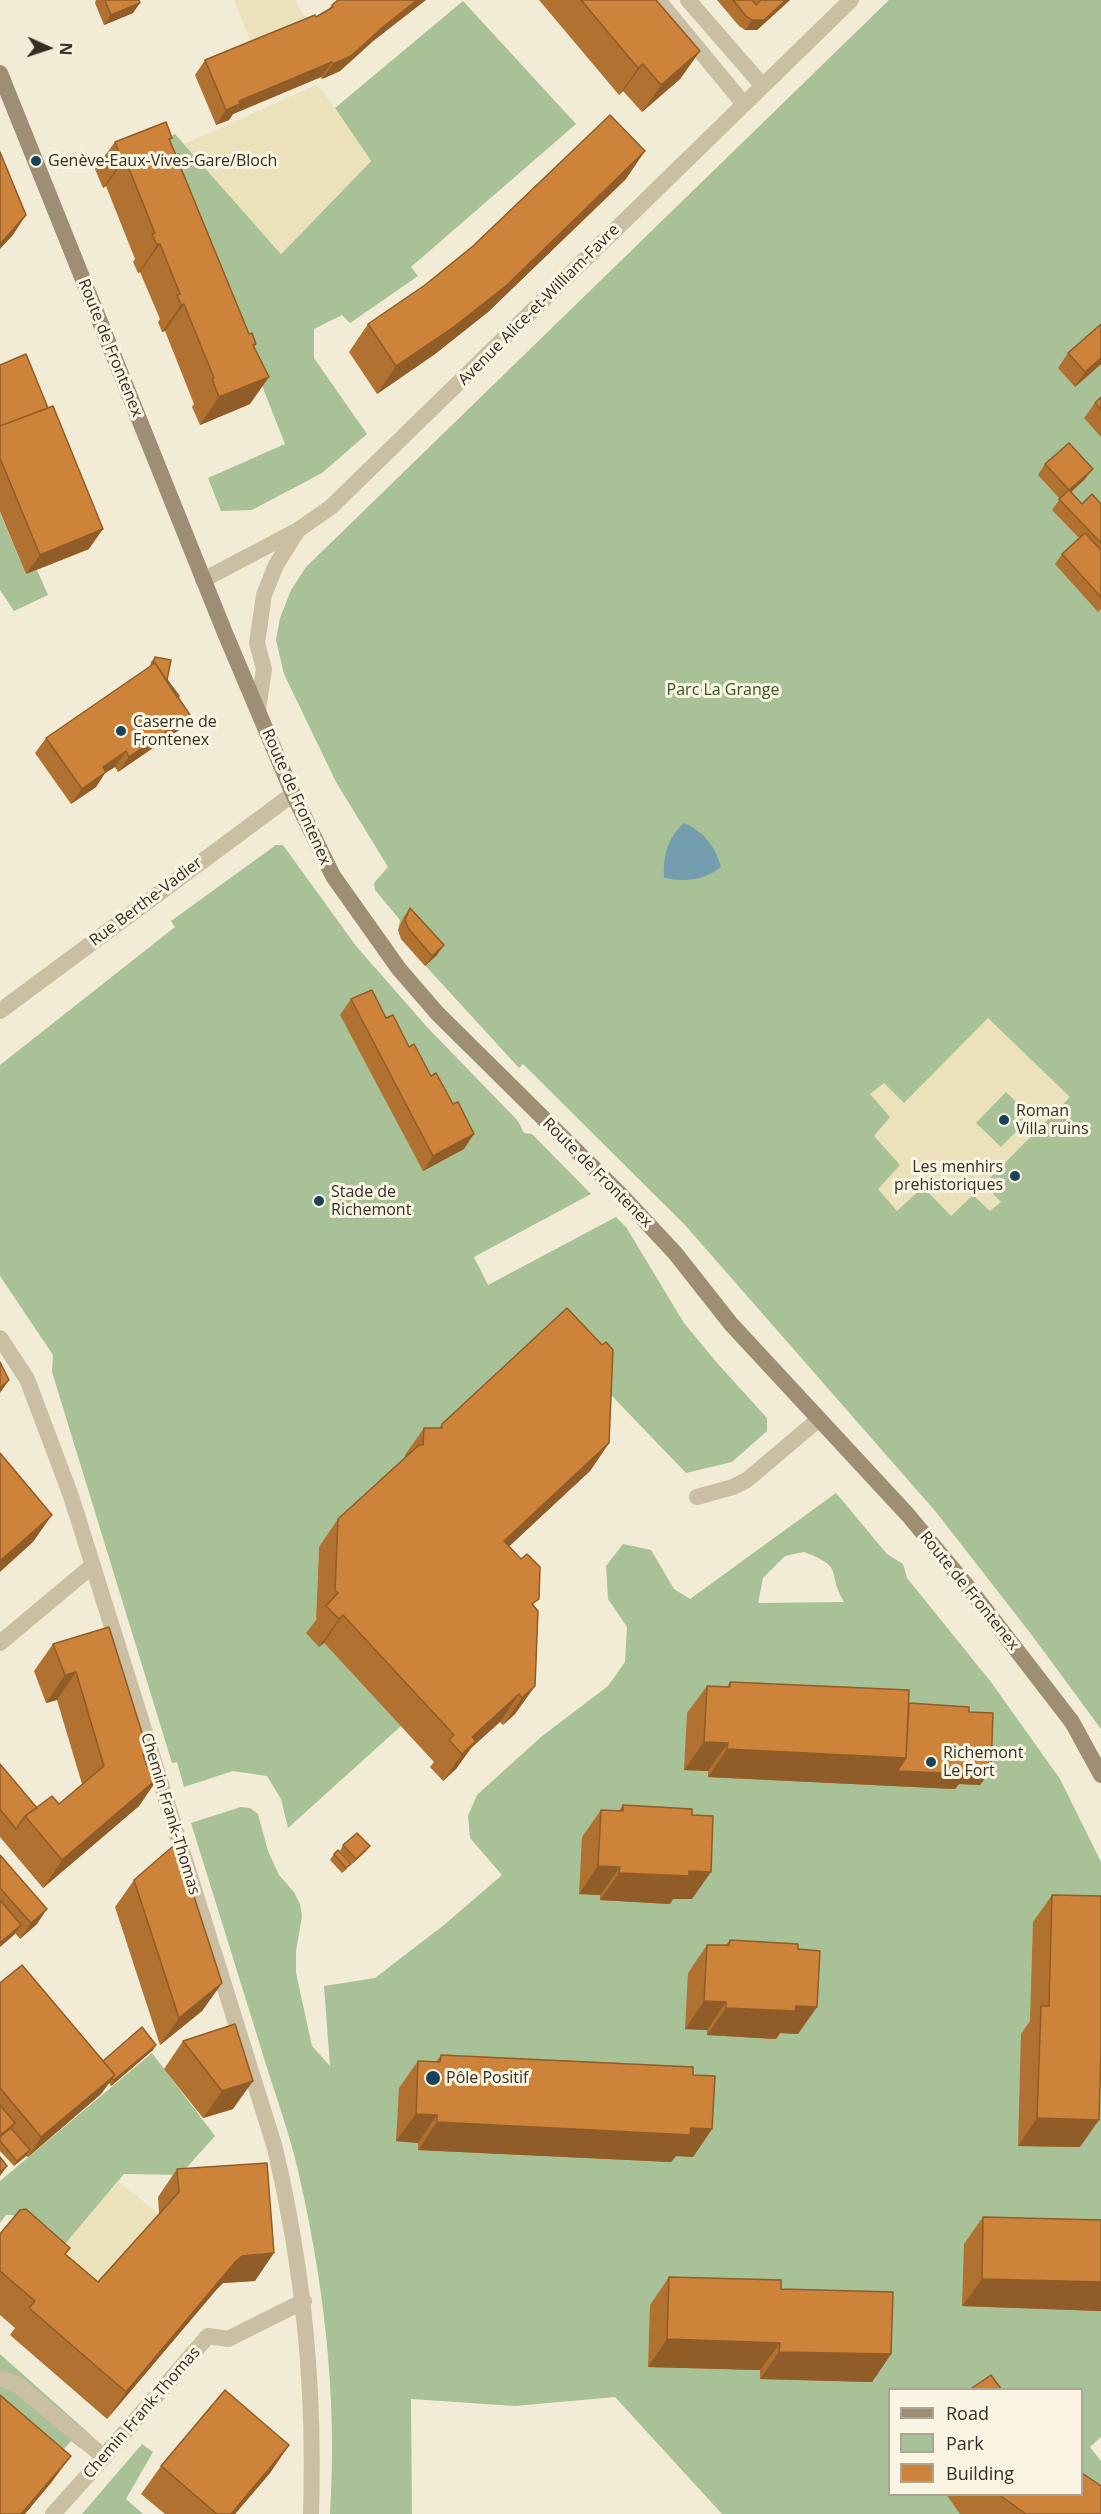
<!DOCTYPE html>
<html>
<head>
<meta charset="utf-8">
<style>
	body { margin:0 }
	#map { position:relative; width:1101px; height:2514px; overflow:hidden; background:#f2ecd6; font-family:"Open Sans",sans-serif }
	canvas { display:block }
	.legend { position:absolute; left:888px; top:2388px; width:195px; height:108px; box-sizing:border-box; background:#faf5e2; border:2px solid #aba596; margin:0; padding:8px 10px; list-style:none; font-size:18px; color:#342e25 }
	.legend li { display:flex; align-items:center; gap:12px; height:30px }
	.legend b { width:30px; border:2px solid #aba596 }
	.north { position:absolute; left:18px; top:18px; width:60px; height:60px; -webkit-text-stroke:4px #faf5e2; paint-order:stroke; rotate:93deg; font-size:16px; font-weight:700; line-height:24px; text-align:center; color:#342e25 }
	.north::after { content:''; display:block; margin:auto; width:21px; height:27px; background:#342e25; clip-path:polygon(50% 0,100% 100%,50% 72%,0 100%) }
</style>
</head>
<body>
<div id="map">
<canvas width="1101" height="2514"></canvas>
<ul class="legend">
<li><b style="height:8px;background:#9e8e73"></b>Road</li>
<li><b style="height:16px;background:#a8c196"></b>Park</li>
<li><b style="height:16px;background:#cd8339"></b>Building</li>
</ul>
<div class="north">N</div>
</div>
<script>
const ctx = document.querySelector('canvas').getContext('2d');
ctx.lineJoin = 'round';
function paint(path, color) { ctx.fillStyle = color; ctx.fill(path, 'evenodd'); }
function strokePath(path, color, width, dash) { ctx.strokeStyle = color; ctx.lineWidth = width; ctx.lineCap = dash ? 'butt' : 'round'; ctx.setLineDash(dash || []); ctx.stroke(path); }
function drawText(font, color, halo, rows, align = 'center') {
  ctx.font = font + ' "Open Sans",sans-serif'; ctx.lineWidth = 6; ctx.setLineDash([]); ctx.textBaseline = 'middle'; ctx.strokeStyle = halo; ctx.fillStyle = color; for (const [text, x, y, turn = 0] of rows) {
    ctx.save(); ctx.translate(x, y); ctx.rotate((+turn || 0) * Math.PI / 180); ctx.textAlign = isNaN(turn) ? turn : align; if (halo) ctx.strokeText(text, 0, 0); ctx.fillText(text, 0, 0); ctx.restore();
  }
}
const green = new Path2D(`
	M889 0H1101V1729L1031 1634 936 1512 685 1225 523 1064 519 1068 401 939 398 930 400 920 375 890 374 883 388 867 336 782 284 674 276 640 280 618 291 590 306 567Z
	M463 1 576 124 411 267 418 276 350 323 342 315 314 329V358L367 434 322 473 252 510 221 511 208 478 285 444 165 139 175 134 281 254 371 161 335 108Z
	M0 513 26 574 37 570 48 595 14 611 0 590Z
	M276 845H283L356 946 427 1027 518 1121 524 1133 532 1134 591 1194 474 1257 488 1285 616 1217 626 1227 684 1323 718 1364 767 1418V1431L732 1462 686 1473 587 1370 319 1547 316 1618 319 1621V1646L324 1643 401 1726 288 1828 281 1799 267 1776 233 1771 184 1787 177 1762 172 1763 52 1372 53 1355 0 1276V1065L175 927 171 921Z
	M836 1493 887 1554 903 1564 907 1578 991 1682 1060 1779 1101 1862V2437L1090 2447 1101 2461V2514H722L615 2397 515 2406 411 2399 412 2514H330C338 2394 323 2274 295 2158 285 2120 271 2082 260 2045 237 1971 214 1897 191 1823L241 1807 250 1808 258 1814 268 1851 279 1875 294 1892 300 1904 302 1916 296 1951V1973L312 2046 330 2066 324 1986 375 1978 444 1925 502 1875 470 1838 468 1816 477 1795 541 1737 608 1686 625 1662 627 1627 608 1599 606 1566 623 1544 651 1550 674 1589 690 1599ZM804 1552C846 1568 826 1571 844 1602L758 1603 763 1578 785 1556ZM890 2390H1082V2494H890Z
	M152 2053 215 2136 180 2175 124 2174 57 2254 13 2215H6L0 2223V2181Z
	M0 2354 91 2435 80 2448 71 2441 42 2475 0 2439Z
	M142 2444 153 2452 126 2499 143 2514H82Z`);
const plaza = new Path2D(`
	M234 0H295L306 21 253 47Z
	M318 84 371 161 281 254 184 144Z
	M988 1018 1070 1097 984 1184 1001 1202 990 1211 973 1195 951 1216 923 1187 897 1211 878 1189 900 1165 874 1136 890 1117 870 1094 884 1083 904 1103ZM1006 1092 1031 1116 1001 1147 976 1123Z
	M118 2181 159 2214 79 2310 57 2254Z`);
const water = new Path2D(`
	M684 823C704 832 715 846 721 867 703 881 686 882 664 878 663 856 667 838 684 823Z`);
const pedestrian = new Path2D(`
	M0 2378 18 2385 104 2457
	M53 2514 88 2475`);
const minor = new Path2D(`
	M658 0 743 103
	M688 0 762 85
	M697 1497 733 1487 747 1480 819 1419
	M0 1643 92 1566
	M88 2475 208 2336 228 2339 304 2301`);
const tertiary = new Path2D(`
	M203 580 298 530 331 507 851 0
	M258 710 264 669 257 643 264 595 276 565 298 530
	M0 1011 293 794
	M0 1338 27 1379 71 1496 275 2148C304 2273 315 2386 311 2514`);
const secondary = new Path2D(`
	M0 73 225 633 293 794 333 876 399 969 437 1013 621 1195 675 1253 731 1324 908 1515 968 1587 1072 1722 1101 1775`);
const wall = new Path2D(`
	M96 0H139L133 13 104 25 95 3Z
	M539 0H656L700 51 680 79 642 112 623 91 619 95Z
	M717 0H790L757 30H745L739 26Z
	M332 5 372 42 340 71 322 79 321 77 233 114 229 120 216 125 195 75 205 60 316 17 328 10Z
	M172 138 170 140 176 155 183 164 181 167 249 334 256 344 254 347 250 404 200 425 192 407 194 404 165 331 162 332 158 322 160 319 140 272 138 273 133 262 135 259 106 186 103 188 95 169 115 142Z
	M626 179 488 312 435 354 377 394 349 352 368 324Z
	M1068 353 1101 364 1075 387 1058 368Z
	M0 365 89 549 26 574 0 512Z
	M1101 397V437L1084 418 1095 403Z
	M1045 464 1085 479 1071 492 1082 504H1101V609L1098 612 1055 564 1062 554 1079 538 1052 510 1060 499 1038 475Z
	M155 657 178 697 179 730 118 772 115 767 105 773 96 787 71 804 35 753 46 738 150 666 151 662Z
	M410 908 437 955 425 966 401 939 398 930 403 918Z
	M351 999 386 1018 409 1047 431 1076 464 1149 423 1171 340 1015Z
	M442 1424 609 1443 590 1471 509 1546 534 1606 535 1686 515 1714 503 1725 500 1722 471 1748 456 1769 443 1781 430 1767 434 1762 324 1643 319 1647 306 1633 317 1619 316 1618 319 1547 338 1519 405 1458V1455L424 1428H439Z
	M53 1644 144 1758 147 1766 158 1778 139 1806 43 1888 0 1837V1764L37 1808 59 1804 82 1784 57 1700 46 1703 34 1671Z
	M730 1682 909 1703 969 1712 991 1770 980 1785 959 1784 955 1789 708 1777V1771L684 1770 687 1713 707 1686 727 1687Z
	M623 1805 692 1899H673L670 1904 600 1900V1895L579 1894 582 1837 601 1810 619 1811Z
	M343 1845 366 1851 352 1864 340 1851Z
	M334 1854 347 1869 342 1873 330 1860Z
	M0 1855 37 1924 20 1939 15 1933 0 1947Z
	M134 1880 222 1983 202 2011 160 2045 115 1907Z
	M1052 1895 1080 2147 1018 2146 1021 2034 1030 2021 1033 1922Z
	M730 1940 798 2034 780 2033 776 2039 707 2035V2030L685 2029 688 1973 707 1945H726Z
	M0 1983 103 2061 153 2050 111 2086 109 2083 101 2094 28 2157 26 2156 14 2166 0 2151Z
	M235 2024 233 2109 203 2118 164 2069 183 2041Z
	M441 2055 693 2075 712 2129 693 2157 676 2156 671 2162 418 2150V2143L396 2141 399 2088 418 2061 436 2062Z
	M177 2169 255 2281 223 2283 217 2289 107 2419 10 2335 15 2328 0 2315V2234L66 2254 98 2282 159 2214 158 2197Z
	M983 2217 1101 2220V2311L962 2306 964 2244Z
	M669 2277 781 2289 891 2354 872 2382 760 2379V2370L648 2367 650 2305Z
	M289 2445 270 2473 235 2514H165L141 2494 161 2466Z
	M946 2494H1082L1101 2514H960Z`);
const shadedWall = new Path2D(`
	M417 0H426L372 42 340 71 322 79 333 64 383 27Z
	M786 0H790L757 30H745L752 20Z
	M140 3 133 13 104 25 111 15Z
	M700 51 680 79 642 112 661 85Z
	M332 62 321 77 233 114 229 120 216 125 226 110 239 101Z
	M643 64 623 91 619 95 638 68Z
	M645 151 626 179 488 312 435 354 377 394 396 366Z
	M125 159 106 186 103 188 122 160Z
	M26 215 13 235 0 249V244Z
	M160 244 140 272 138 273 157 245Z
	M184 304 165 331 162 332 181 305Z
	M1101 358V364L1075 387 1085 372Z
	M269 377 250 404 200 425 219 397Z
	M1093 469 1085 479 1062 501 1069 490Z
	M103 529 89 549 26 574 40 555Z
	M190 715 179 730 118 772 129 757Z
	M126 751 115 767 105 773 96 787 71 804 82 789 103 767Z
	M444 945 437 955 425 966 432 956Z
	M474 1134 464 1149 423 1171 433 1156Z
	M9 1380 0 1393V1388Z
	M609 1443 590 1471 485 1569 504 1541Z
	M52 1515 33 1542 0 1572V1561Z
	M343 1615 324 1643 319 1647 339 1619Z
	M76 1672 57 1700 46 1703 65 1675Z
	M535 1686 515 1714 503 1725 522 1698Z
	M519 1694 500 1722 471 1748 456 1769 443 1781 462 1754 472 1737Z
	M704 1742 728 1743 708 1771 684 1770Z
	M727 1749 906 1758 966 1768 991 1770 980 1785 959 1784 955 1789 708 1777Z
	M158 1778 139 1806 43 1888 62 1860Z
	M370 1846 366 1851 352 1864 356 1859Z
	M598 1866 620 1867 600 1895 579 1894Z
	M689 1871 711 1872 692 1899H673L670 1904 600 1900 619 1873Z
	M47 1909 37 1924 20 1939 31 1923Z
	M21 1925 14 1935 0 1947 1 1942Z
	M222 1983 202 2011 160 2045 179 2018Z
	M704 2001 726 2002 707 2030 685 2029Z
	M796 2006 817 2007 798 2034 780 2033 776 2039 707 2035 726 2008Z
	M156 2045 153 2050 111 2086 114 2080Z
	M115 2075 101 2094 28 2157 41 2137Z
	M253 2081 233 2109 203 2118 222 2091Z
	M416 2114 437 2115 418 2143 396 2141Z
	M1037 2118 1099 2120 1080 2147 1018 2146Z
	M437 2122 691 2128 712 2129 693 2157 676 2156 671 2162 418 2150Z
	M15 2123 8 2133 0 2140V2136L2 2134Z
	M30 2150 26 2156 14 2166 17 2161Z
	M7 2166 0 2176V2172Z
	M274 2253 255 2281 223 2283 217 2289 107 2419 126 2392 236 2261 242 2256Z
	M982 2279 1101 2282V2311L962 2306Z
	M667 2339 780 2343 760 2370 648 2367Z
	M779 2352 891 2354 872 2382 760 2379Z
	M289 2445 270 2473 235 2514H231Z
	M71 2456 51 2483 25 2514H21Z`);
const building = new Path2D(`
	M105 0H139L140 3 111 15Z
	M338 0H417L383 27 351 56 333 64 332 62 239 101 240 104 226 110 205 60 315 15 316 17 333 7 332 5Z
	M581 0H656L700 51 661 85 643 64 638 68Z
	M733 0H752L756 5 761 0H786L764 20H752L746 16Z
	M610 115 645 151 507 285 455 326 396 366 368 324 425 285 473 246Z
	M166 122 172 138 169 139 176 155 179 154 183 164 180 166 249 334 252 333 256 344 253 345 269 377 219 397 212 379 214 378 184 304 181 305 177 295 180 294 160 244 157 245 152 234 155 233 125 159 122 160 115 142Z
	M0 152 26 215 0 244Z
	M1101 324V358L1085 372 1068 353Z
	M26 354 48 408 0 426V365Z
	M1101 397V410L1095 403Z
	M53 406 103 529 40 555 0 458V426Z
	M1069 443 1093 469 1069 490 1045 464Z
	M1069 490 1082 504 1092 494 1101 504V543L1059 499Z
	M1085 533 1101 550V597L1062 554Z
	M155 657 171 660 167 680 179 696 177 697 155 663 153 664Z
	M155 663 190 715 129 757 126 751 103 767 106 772 82 789 46 738Z
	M410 908 444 945 432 956 408 928 405 920Z
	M372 990 386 1018 393 1015 409 1047 414 1044 431 1076 436 1073 453 1104 458 1102 474 1134 433 1156 351 999Z
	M567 1308 602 1345 606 1342 613 1350 609 1443 504 1541 521 1559 527 1554 540 1567 539 1599 532 1604 538 1611 535 1686 522 1698 519 1694 472 1737 476 1741 462 1754 449 1740 454 1735 343 1615 339 1619 326 1606 338 1593 335 1590 338 1519 419 1445H423L424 1428H442V1424Z
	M0 1362 9 1380 0 1388Z
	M0 1453 52 1515 0 1561Z
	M109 1627 148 1752 143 1754 147 1766 154 1767 158 1778 62 1860 25 1816 52 1796 59 1804 104 1766 76 1672 65 1675 53 1644Z
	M730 1682 909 1690 906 1758 727 1749 728 1743 704 1742 707 1686 730 1687Z
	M909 1703 969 1707V1712L993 1713 991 1770 966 1768V1774L897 1771 906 1758Z
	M0 1764 37 1808 25 1816 16 1829 0 1809Z
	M623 1805 692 1809V1815L713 1816 711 1872 689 1871V1876L619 1873 620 1867 598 1866 601 1810 623 1811Z
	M357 1833 370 1846 356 1859 343 1845Z
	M172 1847H178L222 1983 179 2018 134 1880Z
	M338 1850 351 1864 346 1868 334 1854Z
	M0 1855 47 1909 31 1923 0 1888Z
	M1052 1895 1101 1896V2049L1099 2120 1037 2118 1041 2006H1049Z
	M0 1900 21 1925 1 1942 0 1941Z
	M730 1940 798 1944V1949L820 1951 817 2007 796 2006 795 2011 726 2008V2002L704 2001 707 1945H729Z
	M22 1965 115 2075 41 2137 0 2088V1983Z
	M235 2024 253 2081 222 2091 183 2041Z
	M142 2027 156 2045 114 2080 112 2078 115 2075 103 2061Z
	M441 2055 693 2067V2075L715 2076 712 2129 691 2128 690 2135 437 2122V2115L416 2114 418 2061 440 2062Z
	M0 2105 15 2123 2 2134 0 2132Z
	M11 2128 30 2150 17 2161 0 2141V2137Z
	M0 2157 7 2166 0 2172Z
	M267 2163 274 2253 242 2256 236 2261 126 2392 29 2308 35 2301 0 2271V2234L20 2210 26 2209 70 2248 65 2254 98 2282 179 2192 177 2169Z
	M983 2217 1101 2220V2282L982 2279Z
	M669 2277 781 2280V2289L893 2292 891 2354 779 2352 780 2343 667 2339Z
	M991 2375 1002 2390H969Z
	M225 2390 289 2445 231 2514H217L161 2466Z
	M0 2395 71 2456 21 2514H0Z
	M1082 2473 1101 2486V2514H1026L998 2494H1082Z`);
const markers = [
	[36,161,6,"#184358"],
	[121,731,6,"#184358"],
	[1004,1120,6,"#184358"],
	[1015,1176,6,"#184358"],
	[319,1201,6,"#184358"],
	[931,1762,6,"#184358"],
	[433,2078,8,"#184358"]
];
const poiNames = [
	["Genève-Eaux-Vives-Gare/Bloch",48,161],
	["Caserne de",133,722],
	["Frontenex",133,740],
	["Roman",1016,1111],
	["Villa ruins",1016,1129],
	["Les menhirs",1003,1167,"right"],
	["prehistoriques",1003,1185,"right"],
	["Stade de",331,1192],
	["Richemont",331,1210],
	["Richemont",943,1753],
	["Le Fort",943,1771],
	["Pôle Positif",446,2078]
];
const streetNames = [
	["Avenue Alice-et-William-Favre",539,305,-45],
	["Route de Frontenex",110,348,68],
	["Route de Frontenex",296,797,66],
	["Rue Berthe-Vadier",146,902,-37],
	["Route de Frontenex",597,1173,45],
	["Route de Frontenex",969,1591,51],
	["Chemin Frank-Thomas",170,1814,73],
	["Chemin Frank-Thomas",142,2413,-49]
];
const parkNames = [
	["Parc La Grange",723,690]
];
paint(green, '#a8c196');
paint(plaza, '#ebe2bc');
paint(water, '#749eb0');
strokePath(pedestrian, '#cabfa2', 16);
strokePath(minor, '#cabfa2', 16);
strokePath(tertiary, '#cabfa2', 16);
strokePath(secondary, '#9e8e73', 16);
paint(wall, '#b07131');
paint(shadedWall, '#905c28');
paint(building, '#cd8339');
strokePath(building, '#905c28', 1.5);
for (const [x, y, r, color] of markers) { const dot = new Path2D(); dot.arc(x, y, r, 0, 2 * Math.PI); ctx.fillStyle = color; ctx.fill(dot); strokePath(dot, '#faf5e2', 2); }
drawText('16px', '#342e25', '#faf5e2', poiNames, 'left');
drawText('16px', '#342e25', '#faf5e2', streetNames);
drawText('16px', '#385427', '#faf5e2', parkNames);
</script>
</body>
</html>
